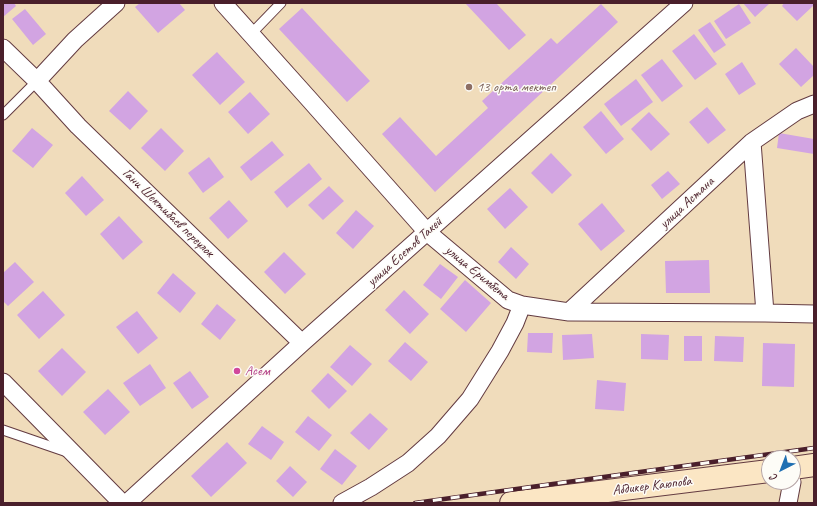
<!DOCTYPE html>
<html>
<head>
<meta charset="utf-8">
<style>
	body { margin:0 }
	#map { position:relative; width:817px; height:506px; overflow:hidden; background:#f0dcbb; font-family:Caveat,sans-serif }
	canvas { display:block }
	.frame { position:absolute; inset:0; border:4px solid #4a1f2b; pointer-events:none }
	.north { position:absolute; left:761px; top:450px; width:40px; height:40px; box-sizing:border-box; background:#fdfcf7; border:1px solid #b5a4a5; border-radius:50%; rotate:222deg; font-size:11px; font-weight:700; line-height:16px; text-align:center; color:#4a1f2b }
	.north::after { content:''; display:block; margin:auto; width:14px; height:18px; background:#1f6fb2; clip-path:polygon(50% 0,100% 100%,50% 72%,0 100%) }
</style>
</head>
<body>
<div id="map">
<canvas width="817" height="506"></canvas>
<div class="frame"></div>
<div class="north">С</div>
</div>
<script>
const ctx = document.querySelector('canvas').getContext('2d');
ctx.lineJoin = 'round';
function paint(path, color) { ctx.fillStyle = color; ctx.fill(path, 'evenodd'); }
function strokePath(path, color, width, dash) { ctx.strokeStyle = color; ctx.lineWidth = width; ctx.lineCap = dash ? 'butt' : 'round'; ctx.setLineDash(dash || []); ctx.stroke(path); }
function drawText(font, color, halo, rows, align = 'center') {
  ctx.font = font + ' Caveat,sans-serif'; ctx.lineWidth = 3; ctx.setLineDash([]); ctx.textBaseline = 'middle'; ctx.strokeStyle = halo; ctx.fillStyle = color; for (const [text, x, y, turn = 0] of rows) {
    ctx.save(); ctx.translate(x, y); ctx.rotate((+turn || 0) * Math.PI / 180); ctx.textAlign = isNaN(turn) ? turn : align; if (halo) ctx.strokeText(text, 0, 0); ctx.fillText(text, 0, 0); ctx.restore();
  }
}
const building = new Path2D(`
	M3 3H14L16 6 3 17Z
	M140 3H179L185 10 158 33 135 7Z
	M465 3H496L526 35 509 50Z
	M743 3H767L769 4 755 17Z
	M784 3H812L814 5 797 21 782 6Z
	M601 4 618 22 435 192 382 134 400 117 436 156 488 108 482 101 551 38 557 44Z
	M739 4 751 23 726 39 714 21Z
	M302 8 370 81 347 102 279 29Z
	M25 9 46 34 33 45 12 19Z
	M710 22 726 45 714 53 698 30Z
	M694 34 717 64 695 80 672 51Z
	M796 48 814 67V75L801 87 779 64Z
	M217 52 245 82 220 105 192 75Z
	M662 59 683 86 662 102 641 75Z
	M742 62 756 84 739 95 725 74Z
	M636 79 653 102 621 126 604 104Z
	M128 91 148 111 130 130 109 111Z
	M250 92 270 114 248 134 228 112Z
	M707 107 726 130 708 144 689 122Z
	M601 111 624 139 606 154 583 127Z
	M649 112 670 134 651 151 631 129Z
	M32 128 53 145 33 168 12 151Z
	M161 128 184 151 165 171 141 148Z
	M779 133 814 139V154L777 148Z
	M272 141 284 155 251 181 240 167Z
	M551 153 572 175 552 194 531 173Z
	M209 157 224 177 203 193 188 173Z
	M309 163 322 179 287 208 274 192Z
	M668 171 680 184 662 199 651 185Z
	M82 176 104 200 86 216 65 193Z
	M329 186 344 201 323 220 308 205Z
	M510 188 528 207 505 229 487 209Z
	M229 200 248 221 228 239 209 218Z
	M602 203 625 231 601 251 578 224Z
	M356 210 374 226 353 249 336 233Z
	M119 216 143 242 123 260 100 234Z
	M511 247 529 264 516 279 498 262Z
	M284 252 306 274 285 294 264 272Z
	M709 260 710 293H666L665 261Z
	M15 262 34 282 8 306 3 301V273Z
	M440 264 458 277 441 299 423 285Z
	M173 273 196 293 180 313 157 293Z
	M465 280 491 303 466 332 440 309Z
	M404 290 429 314 410 334 385 310Z
	M43 291 65 315 39 339 17 315Z
	M217 304 236 320 220 340 201 324Z
	M137 311 158 338 138 354 116 327Z
	M528 333H553L552 353 527 352Z
	M592 334 594 358 563 360 562 335Z
	M641 334 669 335 668 360 641 359Z
	M684 336H702V361H684Z
	M715 336 744 337 743 362 714 361Z
	M405 342 428 362 411 381 388 361Z
	M763 343 795 344 794 387 762 386Z
	M350 345 372 364 352 386 330 367Z
	M62 348 86 372 62 396 38 371Z
	M150 364 166 388 140 406 123 383Z
	M190 371 209 397 192 409 173 383Z
	M328 373 347 391 329 409 311 391Z
	M597 380 626 383 624 411 595 409Z
	M108 389 130 412 105 435 83 412Z
	M370 413 388 429 369 450 350 433Z
	M308 416 332 435 319 451 295 432Z
	M262 426 284 442 271 460 248 444Z
	M227 442 247 463 211 497 191 476Z
	M335 449 357 466 342 485 320 469Z
	M290 466 307 482 293 497 276 481Z`);
const lane = new Path2D(`
	M251 34 281 3
	M3 115 37 81
	M3 430 67 452`);
const street = new Path2D(`
	M223 3 309 99 427 232 508 300 522 305 569 312 765 313 814 314
	M3 48 37 81 78 126 302 343
	M37 81 75 40 116 3
	M752 142 765 313
	M569 312 752 142 797 111 814 104
	M3 382 122 503
	M127 503 302 343 684 3
	M342 503 371 487 408 463 438 436 470 399 500 351 515 323 522 305
	M788 503 792 482`);
const secondary = new Path2D(`
	M793 468 814 465
	M511 503 769 471`);
const rail = new Path2D(`
	M415 503 814 448`);
const markers = [
	[469,87,4,"#8d6e63"],
	[237,371,4,"#d1479c"]
];
const educationNames = [
	["13 орта мектеп",477,87]
];
const streetNames = [
	["улица Астана",687,203,-43],
	["Гани Шектибаев переулок",168,213,44],
	["улица Есетов Такей",405,252,-42],
	["улица Еримбета",477,273,39],
	["Абдикер Каюпова",652,486,-7]
];
const hotelNames = [
	["Асем",245,371]
];
paint(building, '#d2a4e2');
strokePath(lane, '#633b41', 11);
strokePath(street, '#633b41', 19);
strokePath(secondary, '#633b41', 24);
strokePath(lane, '#fff', 9);
strokePath(street, '#fff', 17);
strokePath(secondary, '#fbe6c4', 22);
strokePath(rail, '#4a1f2b', 4.5);
strokePath(rail, '#fdfcf7', 3, [9]);
for (const [x, y, r, color] of markers) { const dot = new Path2D(); dot.arc(x, y, r, 0, 2 * Math.PI); ctx.fillStyle = color; ctx.fill(dot); strokePath(dot, '#fdfcf7', 1.5); }
drawText('14px', '#785e54', '#fdfcf7', educationNames, 'left');
drawText('14px', '#4a1f2b', '#fdfcf7', streetNames);
drawText('14px', '#b23c85', '#fdfcf7', hotelNames, 'left');
</script>
</body>
</html>
